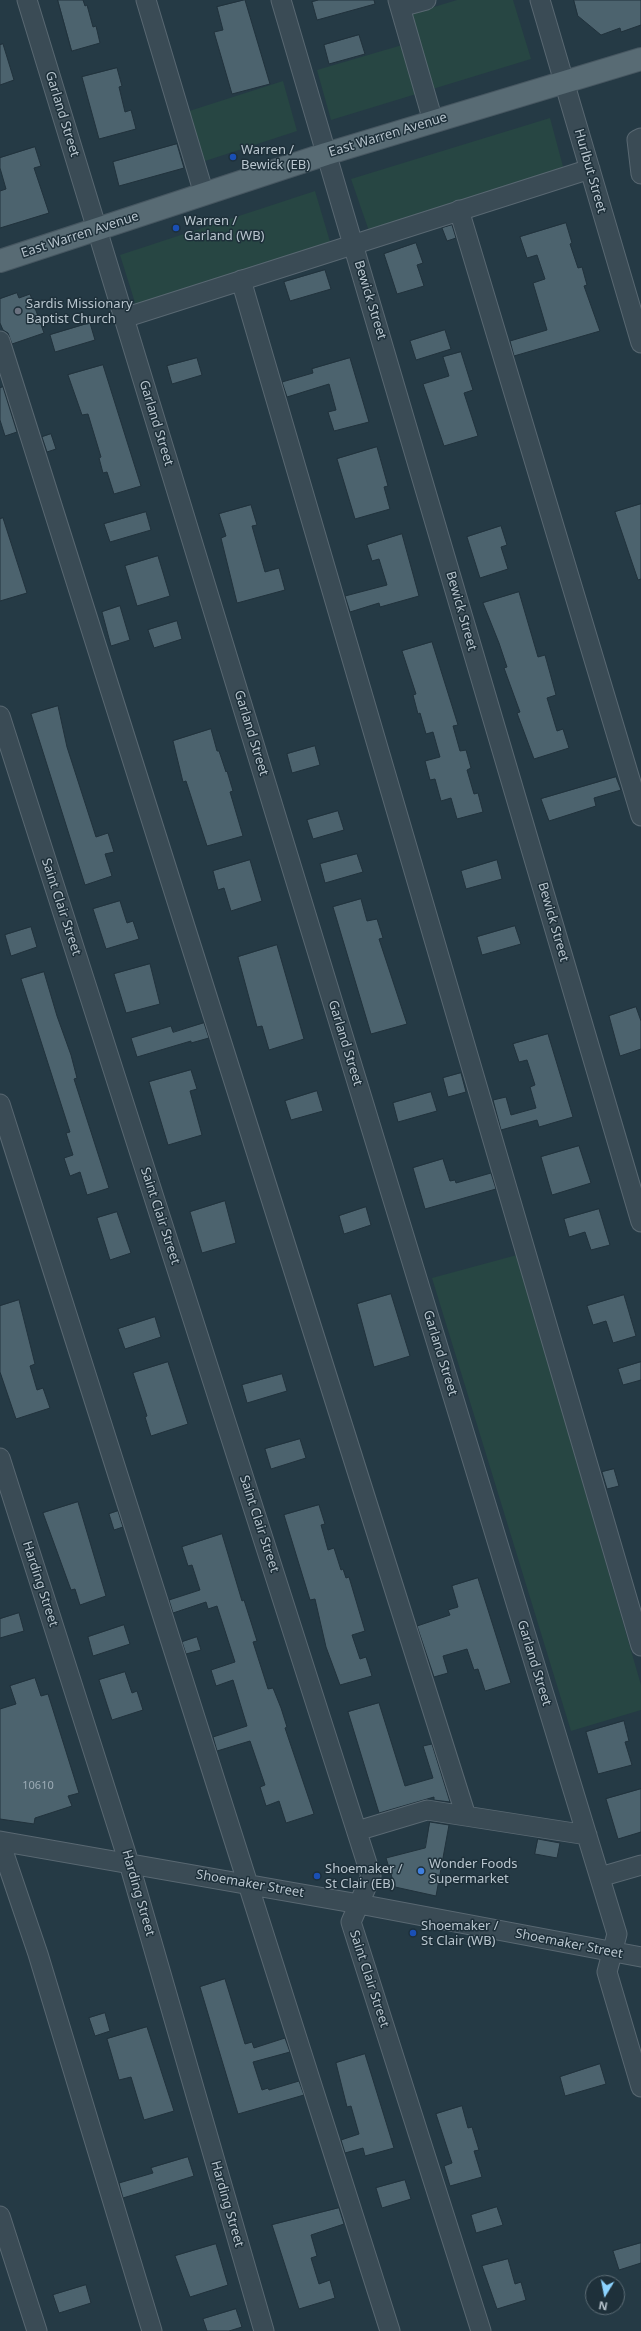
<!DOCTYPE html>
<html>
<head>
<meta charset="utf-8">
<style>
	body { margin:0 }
	#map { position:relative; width:641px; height:2331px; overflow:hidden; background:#253a45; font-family:"Noto Sans",sans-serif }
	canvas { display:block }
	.north { position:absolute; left:585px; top:2275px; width:40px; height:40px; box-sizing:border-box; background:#1e303a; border:1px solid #5c6c75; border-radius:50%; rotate:190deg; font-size:11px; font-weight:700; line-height:16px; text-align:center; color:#b8c5ce }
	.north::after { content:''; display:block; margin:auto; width:14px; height:18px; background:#8cd3ff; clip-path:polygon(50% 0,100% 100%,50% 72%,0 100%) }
</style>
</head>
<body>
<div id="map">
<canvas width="641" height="2331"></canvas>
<div class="north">N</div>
</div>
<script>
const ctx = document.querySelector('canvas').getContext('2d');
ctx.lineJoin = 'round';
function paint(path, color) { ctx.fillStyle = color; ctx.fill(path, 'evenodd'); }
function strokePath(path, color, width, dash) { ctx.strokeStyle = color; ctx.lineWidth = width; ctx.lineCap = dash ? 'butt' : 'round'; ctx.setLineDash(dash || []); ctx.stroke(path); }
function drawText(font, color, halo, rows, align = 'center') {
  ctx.font = font + ' "Noto Sans",sans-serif'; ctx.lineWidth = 3; ctx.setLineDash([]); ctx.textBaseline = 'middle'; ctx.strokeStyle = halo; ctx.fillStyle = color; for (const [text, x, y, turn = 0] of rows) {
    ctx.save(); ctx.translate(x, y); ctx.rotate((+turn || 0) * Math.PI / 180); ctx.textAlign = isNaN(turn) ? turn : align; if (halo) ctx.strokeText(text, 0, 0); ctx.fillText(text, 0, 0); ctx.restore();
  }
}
const green = new Path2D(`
	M457 0H513L531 59 331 120 317 70 409 43 401 17Z
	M283 81 297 131 199 163 183 113Z
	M550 118 565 174 370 234 351 179Z
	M315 191 331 245 137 309 120 255Z
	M517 1255 641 1685V1710L571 1731 432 1278Z`);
const building = new Path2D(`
	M58 0H83L85 6 87 5 93 27 96 26 100 43 72 51Z
	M245 0 270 84 232 94 214 32 223 30 217 7Z
	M319 0H374L375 4 317 20 312 2Z
	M574 0H641V25L621 32 620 28 601 35 578 16Z
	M359 35 365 54 329 64 324 45Z
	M3 44 14 80 0 85V45Z
	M117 68 122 86 119 87 125 112 131 110 136 129 99 139 82 77Z
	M177 144 184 168 119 186 113 162Z
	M35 147 41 166 34 168 49 213 0 228V191L6 189 0 168V158Z
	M566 223 572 243 570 244 578 268 582 267 587 285 584 286 600 331 514 356 510 341 547 330 533 283 545 279 537 255 527 258 520 237Z
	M452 225 456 238 447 241 442 228Z
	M416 243 423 263 417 265 424 286 397 294 384 254Z
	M325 270 331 289 290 301 284 282Z
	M17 293 19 298 30 294 44 333 12 344 8 333 3 330 0 323V299Z
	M90 323 95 340 55 352 50 335Z
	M445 330 451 349 416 360 410 341Z
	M461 352 473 390 464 393 478 436 444 446 423 384 449 376 443 357Z
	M197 358 202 375 172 384 167 366Z
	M350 358 369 422 334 431 328 412 336 410 329 384 287 397 282 382 313 373 312 369Z
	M103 365 141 486 114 494 107 472 103 473 99 458 101 457 88 414 82 415 68 375Z
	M3 387 17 432 5 436 0 420V388Z
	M51 434 56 449 47 452 42 437Z
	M377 447 388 486 384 487 390 509 355 519 337 459Z
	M641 504V579L638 580 615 512Z
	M251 505 257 525 252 526 265 572 279 568 285 590 237 603 221 538 226 536 219 514Z
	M146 512 151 530 110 542 104 524Z
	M3 518 27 593 0 601V519Z
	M501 526 507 545 501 547 508 569 480 578 467 537Z
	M402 534 419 596 380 607 379 603 350 612 345 596 387 585 379 559 372 561 367 545Z
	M158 556 170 596 137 606 125 566Z
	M519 592 538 657 545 655 550 673 556 695 547 698 557 731 563 729 569 748 534 759 517 713 520 712 504 668 507 667 499 643 483 603Z
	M120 606 130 640 111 646 102 612Z
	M177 621 182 639 154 648 148 630Z
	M432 642 458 725 453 726 460 751 466 750 471 768 467 770 474 794 478 793 483 812 457 819 451 798 441 801 435 779 430 780 425 761 440 757 433 732 426 734 420 713 418 714 413 695 416 694 402 651Z
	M58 706 67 747 96 837 108 833 114 852 105 854 112 876 85 885 31 714Z
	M211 729 217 751H219L226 772 227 771 233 791 230 792 243 836 207 846 186 781 183 782 173 741Z
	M315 746 320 765 292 773 287 754Z
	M616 777 621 790 594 798 596 806 549 821 541 799Z
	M338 811 344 830 313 839 307 820Z
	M357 854 363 872 325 883 320 864Z
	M250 860 262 901 231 911 224 888 218 890 213 871Z
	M497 860 502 879 466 889 461 871Z
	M361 899 367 921 377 919 383 938 379 939 407 1024 371 1034 333 907Z
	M120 901 127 923 133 921 139 939 106 949 93 909Z
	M515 926 521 944 482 955 477 937Z
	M31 927 37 947 11 956 5 935Z
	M277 945 304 1039 269 1050 262 1026 257 1027 238 957Z
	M150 964 160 1004 126 1013 114 974Z
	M44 972 57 1016 71 1055 77 1078 74 1079 109 1188 87 1195 80 1172 70 1176 64 1158 73 1155 66 1133 70 1132 21 979Z
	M636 1007 641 1021V1049L620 1056 609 1016Z
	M204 1023 209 1038 191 1043V1041L137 1057 131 1038 171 1026 173 1032Z
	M548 1034 573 1117 539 1127 537 1120 501 1130 493 1100 506 1097 511 1115 536 1108 530 1087 535 1085 527 1060 519 1062 513 1044Z
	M191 1070 197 1089 190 1091 202 1135 168 1145 149 1082Z
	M461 1073 466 1092 448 1097 443 1078Z
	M317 1091 323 1111 291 1120 285 1101Z
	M431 1092 437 1111 398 1122 393 1103Z
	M579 1146 591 1183 552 1195 541 1157Z
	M443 1159 450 1181 455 1180 456 1183 491 1173 496 1189 425 1209 413 1168Z
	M225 1201 236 1243 202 1253 190 1212Z
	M366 1207 371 1225 344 1234 339 1216Z
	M599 1209 610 1245 591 1250 585 1232 569 1237 564 1219Z
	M117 1212 131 1253 110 1260 97 1218Z
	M391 1294 410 1356 374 1367 357 1304Z
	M624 1295 636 1336 613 1343 606 1321 593 1325 587 1306Z
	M19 1300 35 1364 30 1366 37 1390 43 1388 50 1408 16 1419 0 1372V1306Z
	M155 1317 161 1337 125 1349 118 1329Z
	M168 1362 188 1424 151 1436 145 1417 147 1416 133 1373Z
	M641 1362V1380L623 1385 618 1369Z
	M282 1374 287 1391 247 1403 242 1385Z
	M300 1439 306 1458 271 1469 265 1449Z
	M614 1469 619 1486 607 1489 602 1472Z
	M78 1502 106 1596 80 1605 75 1589 71 1590 43 1513Z
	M319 1505 325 1524 321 1525 328 1550 334 1548 341 1570 343 1569 346 1578 349 1577 365 1631 352 1635 360 1659 366 1657 372 1676 340 1685 326 1647 315 1599 310 1600 284 1515Z
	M118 1511 123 1527 114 1530 109 1514Z
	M222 1534 242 1601 244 1600 257 1641 253 1642 268 1689 273 1688 281 1708 287 1727 285 1728 314 1814 286 1823 279 1801 266 1806 260 1787 265 1785 250 1741 217 1751 213 1737 247 1726 233 1680 216 1686 211 1670 235 1662 217 1606 208 1609 206 1602 173 1613 169 1600 200 1590 192 1565 188 1566 182 1547Z
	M478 1578 511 1683 485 1691 478 1669 474 1670 467 1649 443 1656 448 1673 434 1677 417 1626 450 1615 448 1610 458 1607 452 1586Z
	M19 1613 24 1631 0 1638V1619Z
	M124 1625 130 1644 93 1656 88 1637Z
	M197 1637 201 1650 186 1654 182 1642Z
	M125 1672 132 1693 137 1691 143 1710 112 1720 99 1680Z
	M35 1678 41 1696 48 1694 79 1793 68 1796 72 1806 35 1818 34 1824 0 1819V1709L16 1704 10 1686Z
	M379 1703 405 1786 433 1778 423 1746 432 1744 450 1802 434 1800V1797L379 1813 348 1712Z
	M624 1721 629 1741 625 1742 632 1765 598 1774 586 1732Z
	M641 1789V1832L618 1839 606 1799Z
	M430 1822 449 1825 436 1896 395 1887 386 1858 425 1848Z
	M538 1839 560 1843 557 1858 535 1854Z
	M225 1979 245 2044 252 2042 254 2048 285 2038 290 2052 253 2062 262 2090 268 2088 269 2090 299 2081 304 2095 238 2114 200 1987Z
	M105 2013 110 2031 95 2036 89 2018Z
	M147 2027 174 2111 144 2120 131 2077 119 2080 107 2039Z
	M365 2054 394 2148 365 2156 363 2148 345 2153 341 2140 359 2134 351 2106 347 2107 336 2063Z
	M600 2064 606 2084 565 2096 560 2077Z
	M462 2106 468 2128 472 2127 479 2150 474 2151 482 2177 450 2186 444 2166 452 2163 436 2114Z
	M188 2157 194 2176 123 2198 119 2183 153 2173 151 2168Z
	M405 2180 411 2199 382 2208 376 2188Z
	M497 2207 503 2225 476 2233 471 2215Z
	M339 2208 344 2224 311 2235 317 2256 311 2258 319 2284 330 2280 335 2298 299 2309 272 2225Z
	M641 2243V2263L619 2270 613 2251Z
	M216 2244 228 2285 190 2297 175 2256Z
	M508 2259 515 2284 521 2282 526 2300 497 2309 482 2266Z
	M86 2285 91 2303 59 2313 53 2295Z
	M236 2309 242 2327 229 2331H207L203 2319Z`);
const minor = new Path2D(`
	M27 0 617 1934 607 1972 641 2087
	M146 0 204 194
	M281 0 641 1222
	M398 0 433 121
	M540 0 641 343
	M400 7 426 0
	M641 138 637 140 641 174
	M459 210 641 816
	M241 280 641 1646
	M124 318 590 169
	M0 341 466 1816
	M0 716 371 1876 351 1922 481 2331
	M0 1104 390 2331
	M0 1458 129 1863 264 2331
	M357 1831 427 1810 587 1835
	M0 1841 359 1904 641 1957
	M0 1842 38 1954 152 2331
	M600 1877 641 1865
	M0 2216 37 2331`);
const major = new Path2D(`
	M0 261 326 154 641 59`);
const markers = [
	[233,157,4,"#1a4fb4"],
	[176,228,4,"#1a4fb4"],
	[18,311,4,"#6b7280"],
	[421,1871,4,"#3f7fe0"],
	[317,1876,4,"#1a4fb4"],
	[413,1933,4,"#1a4fb4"]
];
const numberNames = [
	["10610",38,1786]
];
const streetNames = [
	["Garland Street",62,114,73],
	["East Warren Avenue",388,135,-17],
	["Hurlbut Street",590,171,74],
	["East Warren Avenue",80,235,-18],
	["Bewick Street",370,300,73],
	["Garland Street",156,423,73],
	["Bewick Street",461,611,74],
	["Garland Street",251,733,73],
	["Saint Clair Street",61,907,72],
	["Bewick Street",553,922,74],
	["Garland Street",345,1043,73],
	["Saint Clair Street",160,1216,72],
	["Garland Street",440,1353,73],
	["Saint Clair Street",259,1524,72],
	["Harding Street",40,1584,72],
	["Garland Street",534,1663,73],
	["Shoemaker Street",250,1884,10],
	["Harding Street",138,1893,74],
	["Shoemaker Street",569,1944,11],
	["Saint Clair Street",369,1979,72],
	["Harding Street",227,2204,74]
];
const poiNames = [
	["Warren /",241,150],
	["Bewick (EB)",241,165],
	["Warren /",184,221],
	["Garland (WB)",184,236],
	["Sardis Missionary",26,304],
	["Baptist Church",26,319],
	["Wonder Foods",429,1864],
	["Supermarket",429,1879],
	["Shoemaker /",325,1869],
	["St Clair (EB)",325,1884],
	["Shoemaker /",421,1926],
	["St Clair (WB)",421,1941]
];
paint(green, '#274643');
paint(building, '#4c636e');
strokePath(building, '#21323c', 1);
strokePath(minor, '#596872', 21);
strokePath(major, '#475761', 24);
strokePath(minor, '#3a4b55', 19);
strokePath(major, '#586b74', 22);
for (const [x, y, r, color] of markers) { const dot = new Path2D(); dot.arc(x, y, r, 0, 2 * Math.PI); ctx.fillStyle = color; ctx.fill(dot); strokePath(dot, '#1e303a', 1.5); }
drawText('11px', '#9dacb6', null, numberNames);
drawText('13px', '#b8c5ce', '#1e303a', streetNames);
drawText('13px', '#b8c5ce', '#1e303a', poiNames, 'left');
</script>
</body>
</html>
